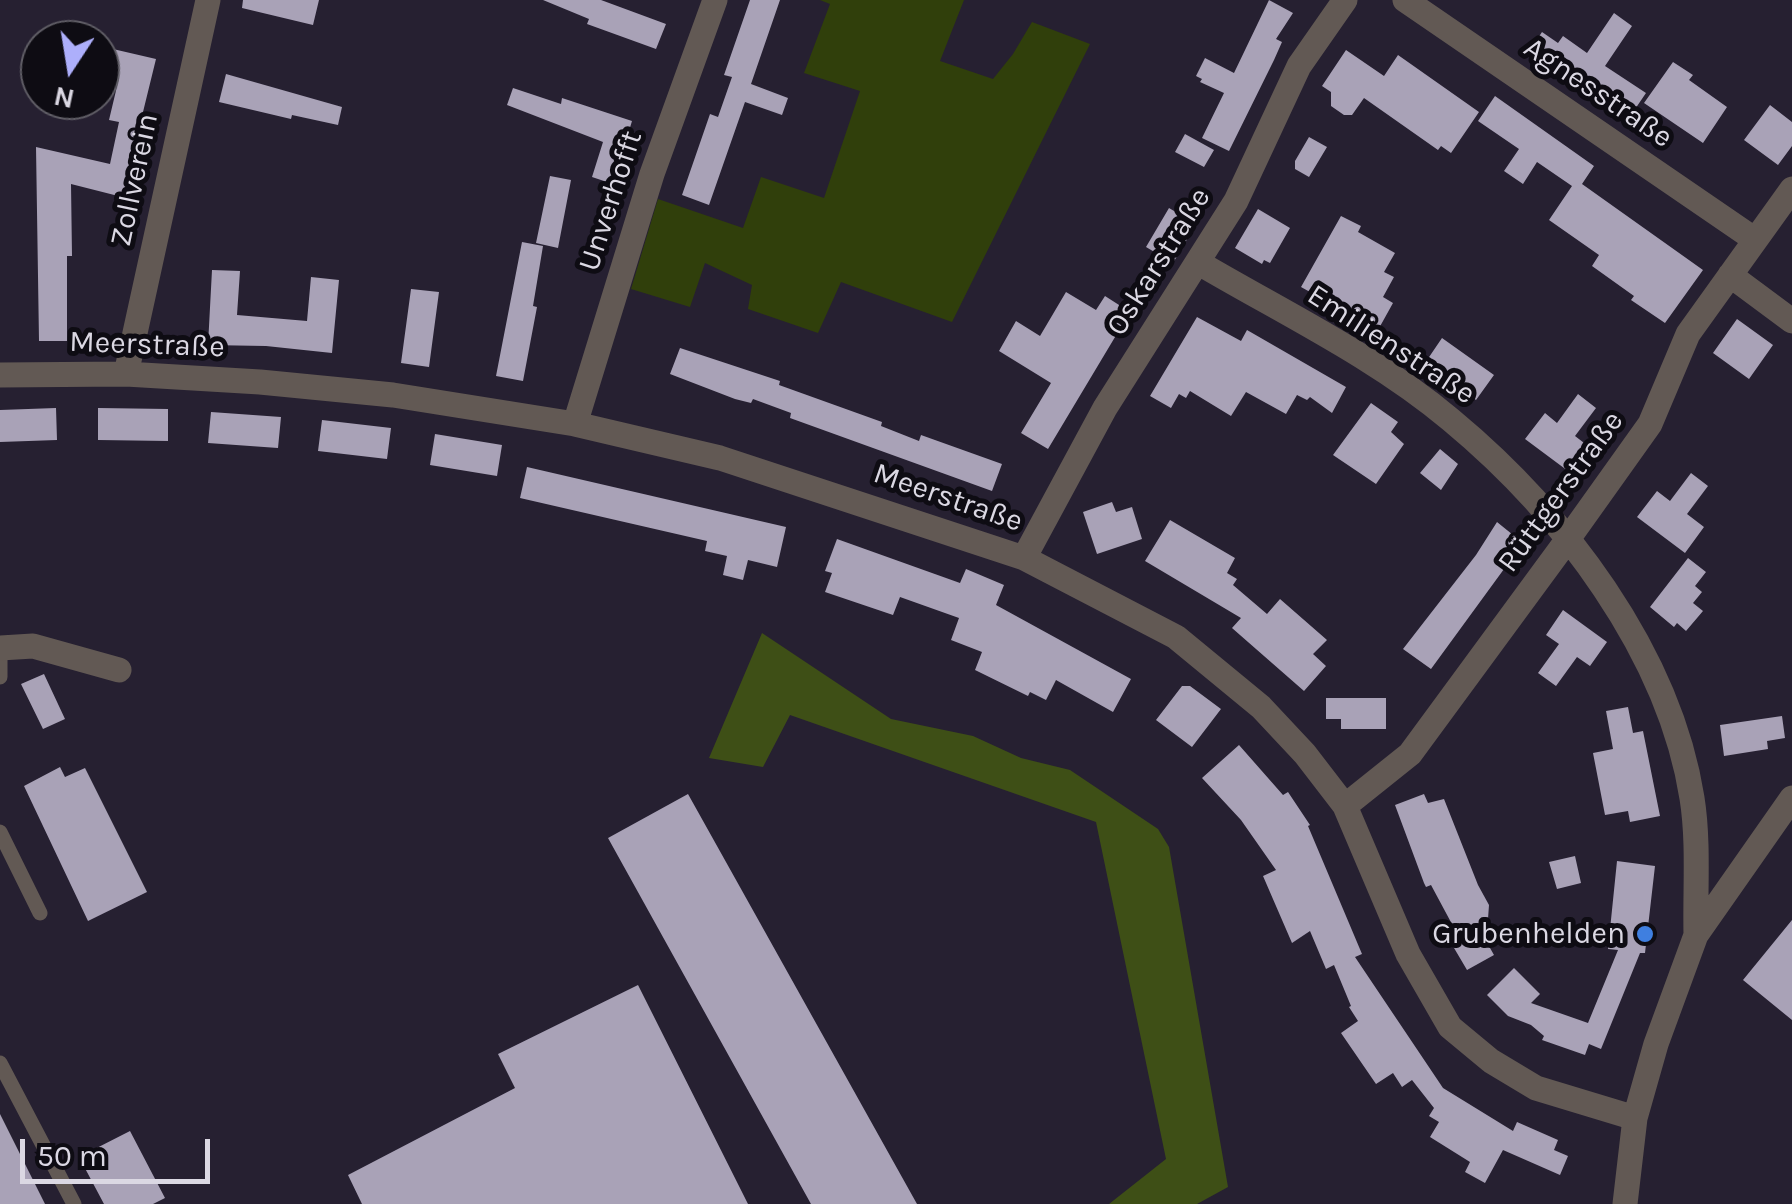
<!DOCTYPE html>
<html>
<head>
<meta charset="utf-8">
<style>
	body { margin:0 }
	#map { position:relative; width:1792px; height:1204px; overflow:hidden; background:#262031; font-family:Karla,sans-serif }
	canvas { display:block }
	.north { position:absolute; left:20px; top:20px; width:100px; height:100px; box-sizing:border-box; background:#0e0c13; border:2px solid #605e66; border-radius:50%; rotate:192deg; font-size:28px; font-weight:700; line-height:40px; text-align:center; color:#dbd8e3 }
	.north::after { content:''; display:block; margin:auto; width:35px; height:45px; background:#adaffb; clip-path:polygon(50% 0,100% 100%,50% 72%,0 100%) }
	.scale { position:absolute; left:20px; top:1139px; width:190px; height:45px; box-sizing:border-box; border:5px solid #dbd8e3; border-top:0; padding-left:12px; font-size:30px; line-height:35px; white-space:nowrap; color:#dbd8e3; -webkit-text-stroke:8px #0e0c13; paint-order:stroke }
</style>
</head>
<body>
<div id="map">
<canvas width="1792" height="1204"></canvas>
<div class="north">N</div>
<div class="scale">50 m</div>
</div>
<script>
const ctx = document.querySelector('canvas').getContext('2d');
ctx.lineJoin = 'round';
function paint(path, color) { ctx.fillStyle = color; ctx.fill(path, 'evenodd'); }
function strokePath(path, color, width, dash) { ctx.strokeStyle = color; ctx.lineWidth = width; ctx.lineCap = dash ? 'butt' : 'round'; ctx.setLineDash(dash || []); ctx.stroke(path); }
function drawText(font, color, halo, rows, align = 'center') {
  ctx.font = font + ' Karla,sans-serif'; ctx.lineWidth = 10; ctx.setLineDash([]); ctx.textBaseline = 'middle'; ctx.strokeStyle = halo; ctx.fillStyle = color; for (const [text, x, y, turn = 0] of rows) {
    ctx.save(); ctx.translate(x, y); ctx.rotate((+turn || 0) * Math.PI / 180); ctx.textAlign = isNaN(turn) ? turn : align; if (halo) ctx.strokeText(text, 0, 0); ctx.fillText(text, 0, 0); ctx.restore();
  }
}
const green = new Path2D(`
	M820 0H964L940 61 993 79 1013 54 1032 22 1090 44 952 322 841 282 818 333 748 309 752 285 705 263 690 307 631 289 658 199 743 228 761 177 824 198 860 91 804 73 830 4Z`);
const forest = new Path2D(`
	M762 633 891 719 973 736 1021 758 1070 770 1158 829 1169 847 1228 1187 1197 1204H1109L1166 1159 1096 822 790 715 763 767 709 758Z`);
const building = new Path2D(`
	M243 0H319L313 25 242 8Z
	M543 0H601L666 24 656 49 587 24 589 19Z
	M750 0H780L751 84 788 98 782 115 745 102 709 205 682 195 710 114 718 117 732 77 724 75Z
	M1269 0 1293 13 1276 39 1282 42 1274 60 1229 151 1202 138 1224 93 1200 82 1202 79 1196 76 1205 58 1234 73Z
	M1614 13 1632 26 1605 66 1646 93 1629 118 1530 50 1542 32 1558 43 1563 36 1587 53Z
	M100 46 156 59 143 112 149 114 146 128 150 129 134 200 71 184 72 256H67V341H39L36 147 110 164 119 122 109 120 119 78 100 73Z
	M1346 50 1384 76 1398 55 1479 112 1451 153 1441 146 1438 150 1364 98 1352 115H1344L1331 106V92L1322 86Z
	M1673 62 1693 75 1689 80 1727 107 1703 143 1644 103Z
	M226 74 342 107 338 125 292 115 291 119 219 102Z
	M513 88 561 104 562 98 632 121 613 184 592 177 603 142 507 105Z
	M1495 96 1594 166 1582 184 1703 270 1665 323 1631 300 1634 296 1592 266 1599 255 1549 220 1572 186 1537 162 1523 184 1504 171 1519 149 1478 121Z
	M1770 105 1792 122V146L1778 165 1744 140Z
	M1185 134 1214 150 1204 167 1175 152Z
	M1309 137 1327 147 1309 177 1295 169V161Z
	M550 176 571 180 558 248 536 243Z
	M1169 208 1196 224 1173 263 1146 247Z
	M1258 209 1290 228 1270 263 1264 260 1262 264 1235 248Z
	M1341 216 1361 226 1358 232 1395 253 1384 272 1394 277 1383 297 1393 303 1378 330 1301 287Z
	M522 242 543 246 533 306 537 307 523 381 496 376Z
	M212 270 240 271 237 315 307 321 311 277 339 280 332 353 266 346 208 345Z
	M411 289 439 292 429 367 401 363Z
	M1066 292 1096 310 1105 296 1130 312 1048 449 1021 433 1051 383 999 351 1016 321 1040 336Z
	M1197 317 1241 341 1247 330 1346 387 1332 413 1310 397 1307 400 1297 395 1286 414 1246 392 1231 416 1190 391 1186 398 1179 394 1171 408 1150 396Z
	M1737 319 1773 345 1749 379 1713 353Z
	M1442 338 1494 375 1476 400 1425 363Z
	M680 348 780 381 779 385 882 422 881 426 919 441 921 435 1002 464 992 491 790 418 791 413 753 399 751 403 735 399 670 374Z
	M1578 394 1596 408 1575 436 1588 446 1568 471 1525 439 1545 413 1557 423Z
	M1371 403 1398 422 1391 432 1404 444 1376 484 1333 455Z
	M56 408 57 440 0 442V410Z
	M98 408 168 409V441L98 440Z
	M211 412 281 417 278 448 208 443Z
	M322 420 391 428 387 459 318 451Z
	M435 434 502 445 497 476 430 465Z
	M1440 449 1458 464 1441 490 1420 473Z
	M527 467 786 527 777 567 748 560 743 580 723 575 727 556 705 551 707 541 520 498Z
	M1691 473 1708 486 1687 514 1704 527 1685 553 1637 517 1657 491 1670 501Z
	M1112 502 1116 512 1132 507 1142 539 1097 554 1083 512Z
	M1170 520 1235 558 1227 573 1237 579 1233 585 1267 614 1280 599 1327 640 1313 654 1326 666 1304 691 1232 628 1241 618 1145 561Z
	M1497 522 1523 543 1431 669 1403 649 1476 555Z
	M837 539 960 583 966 569 1004 585 996 605 1131 679 1113 712 1056 680 1046 700 1030 692 1028 696 975 670 982 652 951 640 959 618 900 597 893 615 825 592 832 573 825 571Z
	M1688 558 1706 572 1695 586 1702 592 1693 603 1703 611 1686 631 1677 623 1674 627 1650 607Z
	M1563 610 1607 642 1590 666 1577 657 1556 686 1538 673 1559 644 1546 635Z
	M44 674 65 719 43 729 21 684Z
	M1182 686H1190L1221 709 1192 747 1156 720Z
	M1326 698H1386V729H1341V719H1326Z
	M1628 707 1633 733 1643 731 1660 816 1630 822 1628 811 1605 815 1593 753 1613 749 1606 711Z
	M1782 716 1785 738 1767 741 1768 749 1724 756 1720 725Z
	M1239 745 1283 795 1288 792 1310 825 1308 826 1362 954 1355 957 1443 1088 1513 1131 1517 1122 1558 1140 1554 1150 1568 1156 1560 1175 1503 1150 1485 1183 1465 1172 1470 1162 1430 1137 1439 1122 1429 1116 1434 1108 1412 1080 1402 1087 1393 1073 1376 1084 1341 1033 1358 1021 1349 1007 1351 1006 1334 965 1326 969 1310 931 1292 943 1263 876 1276 870 1241 820 1202 778Z
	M60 767 65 777 85 768 147 892 88 921 24 786Z
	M688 794 917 1204H811L608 838Z
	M1424 794 1428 803 1444 799 1478 885 1489 905 1488 919 1477 925 1494 955 1467 970 1444 931 1453 926 1431 885 1426 887 1424 883 1395 805Z
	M1575 856 1581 883 1557 889 1549 862Z
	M1617 861 1655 866 1645 953H1640L1601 1049 1589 1044 1585 1055 1542 1040 1544 1036 1531 1025 1508 1016 1487 995 1514 968 1540 994 1531 1003 1588 1023 1618 950 1608 949Z
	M1792 920V1020L1743 980Z
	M638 985 748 1204H362L348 1175 515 1088 498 1054Z
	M0 1114 45 1204H0Z
	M130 1131 165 1198 153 1204H104L79 1157Z`);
const lane = new Path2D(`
	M0 656V677
	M0 832 40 913
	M0 1063 74 1204`);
const street = new Path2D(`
	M1405 0 1754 239
	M1199 263C1284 313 1376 357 1451 420 1562 512 1669 652 1692 798 1699 842 1695 890 1696 935
	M1730 275 1792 321
	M126 374 208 0
	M0 375 126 374 260 382 393 395 575 424 720 458 1024 558 1176 637 1261 707 1305 754 1345 806 1408 954 1450 1027 1491 1061 1536 1088 1635 1118
	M575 424 652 174 715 0
	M1024 558 1105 408 1236 201 1299 66 1345 0
	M0 648 33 646 119 670
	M1345 806 1410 754 1568 539 1650 424 1688 334 1792 189
	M1625 1204 1635 1118 1656 1044 1696 935 1792 798`);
const markers = [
	[1645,934,10,"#3f7fe0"]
];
const streetNames = [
	["Agnesstraße",1598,93,34],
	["Zollverein",135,180,-78],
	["Unverhofft",611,201,-72],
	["Oskarstraße",1159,262,-58],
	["Meerstraße",147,345,2],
	["Emilienstraße",1391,345,33],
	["Rüttgerstraße",1561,492,-54],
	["Meerstraße",948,498,19]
];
const poiNames = [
	["Grubenhelden",1625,934]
];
paint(green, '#303f0b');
paint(forest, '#3e4f16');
paint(building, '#a9a2b7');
strokePath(lane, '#625954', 15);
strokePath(street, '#625954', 25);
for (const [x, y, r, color] of markers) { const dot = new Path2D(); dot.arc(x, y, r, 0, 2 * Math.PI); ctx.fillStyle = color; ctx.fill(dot); strokePath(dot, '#0e0c13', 4); }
drawText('30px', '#dbd8e3', '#0e0c13', streetNames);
drawText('30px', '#dbd8e3', '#0e0c13', poiNames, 'right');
</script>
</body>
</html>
